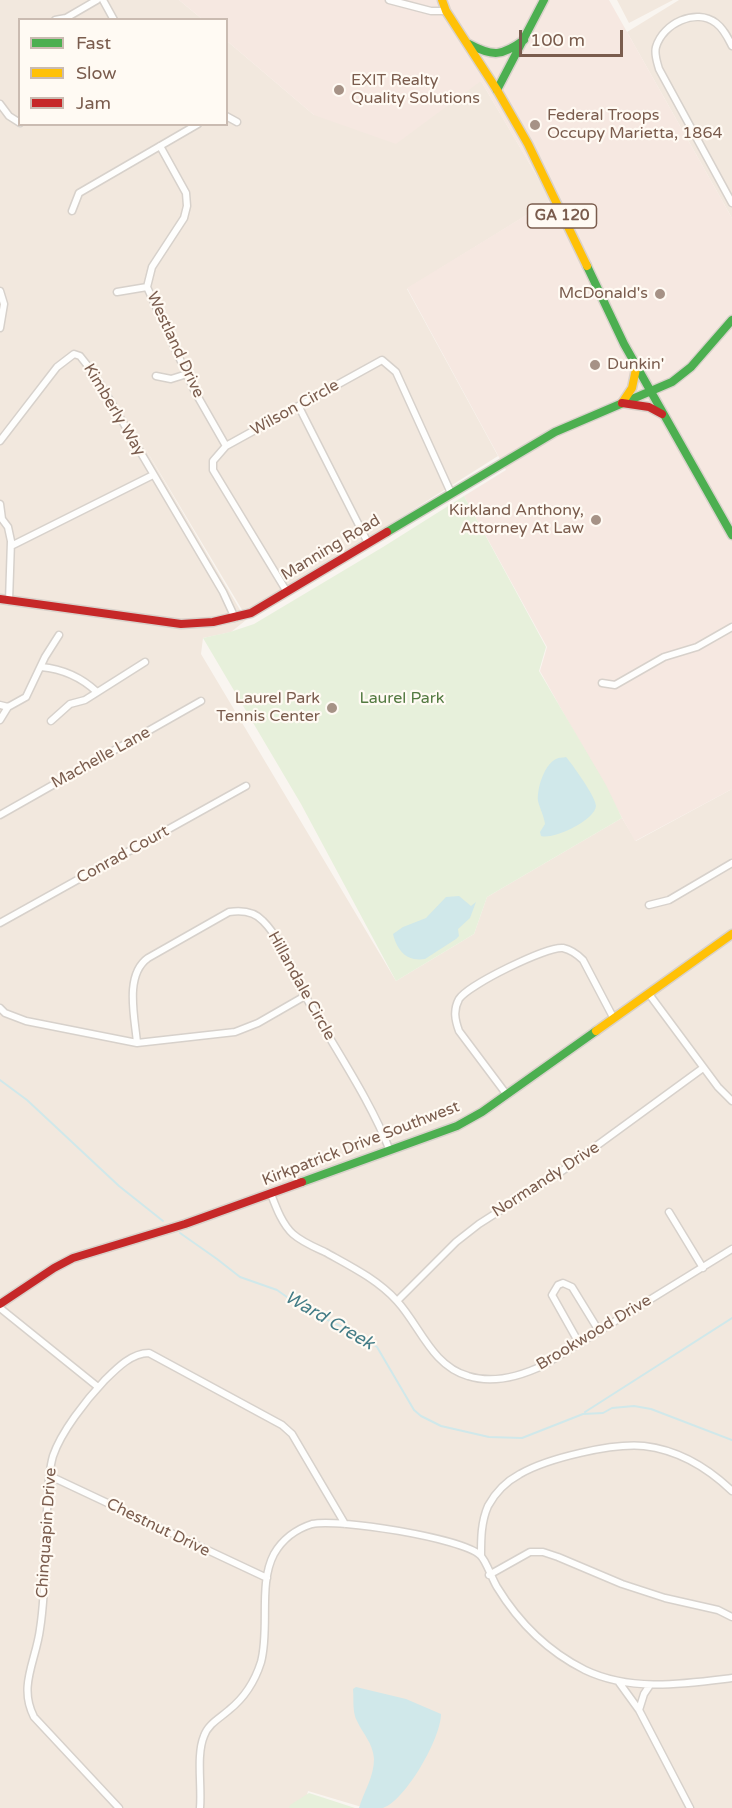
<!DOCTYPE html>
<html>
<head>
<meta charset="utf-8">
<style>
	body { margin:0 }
	#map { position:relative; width:732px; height:1808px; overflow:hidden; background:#f9f5f0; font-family:"Varela Round",sans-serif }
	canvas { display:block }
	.legend { position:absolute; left:18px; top:18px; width:210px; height:108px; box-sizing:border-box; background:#fffaf3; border:2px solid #cabbb1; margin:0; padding:8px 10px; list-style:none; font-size:18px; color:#7a5c4d }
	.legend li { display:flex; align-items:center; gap:12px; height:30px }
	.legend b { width:30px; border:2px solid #cabbb1 }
	.scale { position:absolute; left:519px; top:30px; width:104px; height:27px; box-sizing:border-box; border:3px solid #7a5c4d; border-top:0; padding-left:8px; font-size:18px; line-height:21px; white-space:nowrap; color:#7a5c4d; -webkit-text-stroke:4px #fffaf3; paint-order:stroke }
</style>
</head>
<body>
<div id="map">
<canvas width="732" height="1808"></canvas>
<ul class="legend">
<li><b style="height:8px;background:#4caf50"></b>Fast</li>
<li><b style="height:8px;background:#ffc107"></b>Slow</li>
<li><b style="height:8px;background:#c62828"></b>Jam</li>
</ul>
<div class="scale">100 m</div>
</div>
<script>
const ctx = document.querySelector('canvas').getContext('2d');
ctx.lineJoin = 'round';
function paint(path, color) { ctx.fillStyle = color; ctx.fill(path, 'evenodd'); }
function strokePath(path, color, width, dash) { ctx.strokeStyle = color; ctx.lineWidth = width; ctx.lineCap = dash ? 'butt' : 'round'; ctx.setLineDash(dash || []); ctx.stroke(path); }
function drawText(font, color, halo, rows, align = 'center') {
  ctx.font = font + ' "Varela Round",sans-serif'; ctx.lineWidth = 4.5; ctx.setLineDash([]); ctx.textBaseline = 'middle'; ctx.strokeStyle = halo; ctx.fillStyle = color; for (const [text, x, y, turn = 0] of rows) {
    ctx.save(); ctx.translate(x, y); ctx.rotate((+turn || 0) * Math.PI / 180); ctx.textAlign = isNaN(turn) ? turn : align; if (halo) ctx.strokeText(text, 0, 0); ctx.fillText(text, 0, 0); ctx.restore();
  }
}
const residential = new Path2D(`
	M0 0H179L202 19 20 20V124H226L227 41 314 115 481 81 551 200 407 289 498 456 294 585 244 613 136 433 246 620 231 632 203 638 201 654 396 981 474 934 487 897 622 818 636 841 732 789V1808H365L308 1791 304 1808H0Z
	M617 0H673L629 23Z
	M679 0H732V218L627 32Z`);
const commercial = new Path2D(`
	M179 0H609L732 218V789L635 841 540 671 547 647 464 496 506 470 407 288 551 200 481 81 396 144 314 115 227 41 226 20 202 19Z`);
const green = new Path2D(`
	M464 496 546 647 539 671 606 785 622 818 487 897 474 934 396 981 301 804 203 638 230 632 254 624 383 547Z
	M309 1793 355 1808H289L290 1805Z`);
const water = new Path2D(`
	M566 757C572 764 596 797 596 806 595 820 554 840 541 836L540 832 545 824C544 816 540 809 538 801 537 788 544 765 556 759 559 757 563 758 566 757Z
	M459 896 471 906 476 902 470 918 458 929 459 936 456 939 425 959C406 962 397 950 393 934L403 927 426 918 446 897Z
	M356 1687 406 1699 441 1714C441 1738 406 1800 383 1808 376 1808 366 1808 359 1808 364 1791 374 1777 374 1759 373 1743 363 1734 357 1721 352 1712 354 1699 353 1689Z`);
const stream = new Path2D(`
	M0 1080 27 1100 119 1186 163 1221
	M180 1233 217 1259 240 1277 277 1290 304 1309 356 1333 377 1347 414 1410 421 1416 441 1426 489 1437 522 1438 583 1414 603 1413 612 1408 634 1406 651 1409 732 1440
	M585 1412 732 1318`);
const street = new Path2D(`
	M103 0 114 20
	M389 0 431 11H446
	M55 20 66 18 97 0
	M732 46C728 38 724 29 716 23 696 8 663 23 656 47 654 54 657 62 659 69L732 203
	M0 104 9 116 20 123
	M226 116 237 122
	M160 146 186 193 187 206 184 218 152 267 147 287 194 390 226 446
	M72 211 79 193 198 124
	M0 291 4 304 0 328
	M117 292 147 287
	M156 376 171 379 187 374
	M299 407 368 543
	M0 441 57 367 74 354 80 356 95 375 223 592 235 618
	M0 504 2 519 8 527 11 541 9 601
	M11 546 153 475
	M287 592 213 470V461L226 446 382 360 396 372 451 493
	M41 667C63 669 81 677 97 692
	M602 683 615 685 664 657 697 647 732 627
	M0 705 8 707 26 697 45 657 59 635
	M0 720 8 707
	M51 721 70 704 85 700 145 662
	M0 815 201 701
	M649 905 669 900 732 863
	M0 923 246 786
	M649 994 718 1087 732 1101
	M0 1008 5 1013 26 1021 137 1043 235 1032 258 1023 305 996
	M137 1043C135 1018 124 975 148 958L229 912C242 910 254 911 263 921 283 941 292 973 306 997 334 1048 369 1097 390 1151
	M507 1095 459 1031C455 1020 453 1010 459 999 468 985 547 946 563 948 572 950 577 954 583 960L614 1019
	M271 1194C276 1207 282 1224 293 1234 302 1242 314 1247 325 1252 350 1266 377 1279 397 1301 420 1326 432 1366 468 1376 493 1384 521 1376 544 1365L732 1249
	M669 1212 703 1268
	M397 1301 456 1242 479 1224 562 1171 703 1068
	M0 1308 98 1387
	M579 1343 552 1295 558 1285 563 1283 572 1287 599 1331
	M50 1476 267 1578
	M481 1555C481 1539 481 1522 488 1506 495 1493 507 1481 520 1474 548 1458 612 1443 644 1446 678 1450 708 1468 732 1491
	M489 1575 530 1552H543L558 1557 622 1584 665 1598 718 1610 732 1617
	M618 1681 639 1710
	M650 1685 644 1694 639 1710 690 1808
	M119 1808 34 1717C18 1686 36 1661 40 1629 46 1591 45 1549 47 1511 48 1493 48 1473 53 1456 61 1432 86 1400 104 1381 116 1369 131 1353 149 1353L282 1425 292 1434 345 1524
	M200 1808C202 1786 196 1755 204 1736 208 1724 220 1718 229 1710 244 1698 255 1681 261 1662 270 1629 258 1584 274 1554 282 1540 296 1529 312 1524 337 1518 462 1538 480 1555 486 1560 492 1579 497 1587 519 1623 547 1651 585 1670 631 1692 683 1684 732 1678`);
const fast = new Path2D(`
	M469 44C493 57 502 56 524 40
	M497 90 544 0
	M587 266 624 344 732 535
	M387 532 555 432 672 382 691 367 732 320
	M302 1182 457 1126 482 1112 596 1031`);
const slow = new Path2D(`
	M442 0 446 11 497 90 528 144 587 266
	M622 403 632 388 636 369
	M596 1031 732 934`);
const jam = new Path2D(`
	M622 403 649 407 662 414
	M0 599 181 624 213 622 251 613 387 532
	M0 1304 54 1268 73 1258 185 1224 302 1182`);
const markers = [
	[339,90,6,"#a69286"],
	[535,125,6,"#a69286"],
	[660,294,6,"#a69286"],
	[595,365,6,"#a69286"],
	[596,520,6,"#a69286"],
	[332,708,6,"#a69286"]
];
const shields = [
	[562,216,69]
];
const shieldNames = [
	["GA 120",562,216]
];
const poiNames = [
	["EXIT Realty",351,81],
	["Quality Solutions",351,99],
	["Federal Troops",547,116],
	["Occupy Marietta, 1864",547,134],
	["McDonald's",648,294,"right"],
	["Dunkin'",607,365],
	["Kirkland Anthony,",584,511,"right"],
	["Attorney At Law",584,529,"right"],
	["Laurel Park",320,699,"right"],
	["Tennis Center",320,717,"right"]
];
const streetNames = [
	["Westland Drive",175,345,65],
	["Wilson Circle",295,408,-29],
	["Kimberly Way",114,410,59],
	["Manning Road",331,548,-31],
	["Machelle Lane",101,758,-29],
	["Conrad Court",123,855,-29],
	["Hillandale Circle",301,986,61],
	["Kirkpatrick Drive Southwest",361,1144,-21],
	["Normandy Drive",546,1180,-33],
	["Brookwood Drive",594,1333,-31],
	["Chestnut Drive",158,1528,26],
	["Chinquapin Drive",47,1533,-86]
];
const parkNames = [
	["Laurel Park",402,699]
];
const waterNames = [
	["Ward Creek",329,1321,30]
];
paint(residential, '#f2e8de');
paint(commercial, '#f6e8e1');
paint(green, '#e7f0db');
paint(water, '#d0e8ea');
strokePath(stream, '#d0e8ea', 2);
strokePath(street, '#d7d1cb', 9);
strokePath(fast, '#d9d2cb', 11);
strokePath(slow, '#d9d2cb', 11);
strokePath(jam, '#d9d2cb', 11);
strokePath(street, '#fefefd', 6);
strokePath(fast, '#4caf50', 8);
strokePath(slow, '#ffc107', 8);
strokePath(jam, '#c62828', 8);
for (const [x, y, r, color] of markers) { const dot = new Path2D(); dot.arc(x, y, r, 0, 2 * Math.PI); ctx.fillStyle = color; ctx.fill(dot); strokePath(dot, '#fffaf3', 2); }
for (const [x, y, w] of shields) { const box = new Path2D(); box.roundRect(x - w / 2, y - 12, w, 24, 4.5); ctx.fillStyle = '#fffaf3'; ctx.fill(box); strokePath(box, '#7a5c4d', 1.5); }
drawText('bold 15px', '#7a5c4d', null, shieldNames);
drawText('16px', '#7a5c4d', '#fffaf3', poiNames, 'left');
drawText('16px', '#7a5c4d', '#fffaf3', streetNames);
drawText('16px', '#537a41', '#fffaf3', parkNames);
drawText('italic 18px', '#437c86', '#fffaf3', waterNames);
</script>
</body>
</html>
